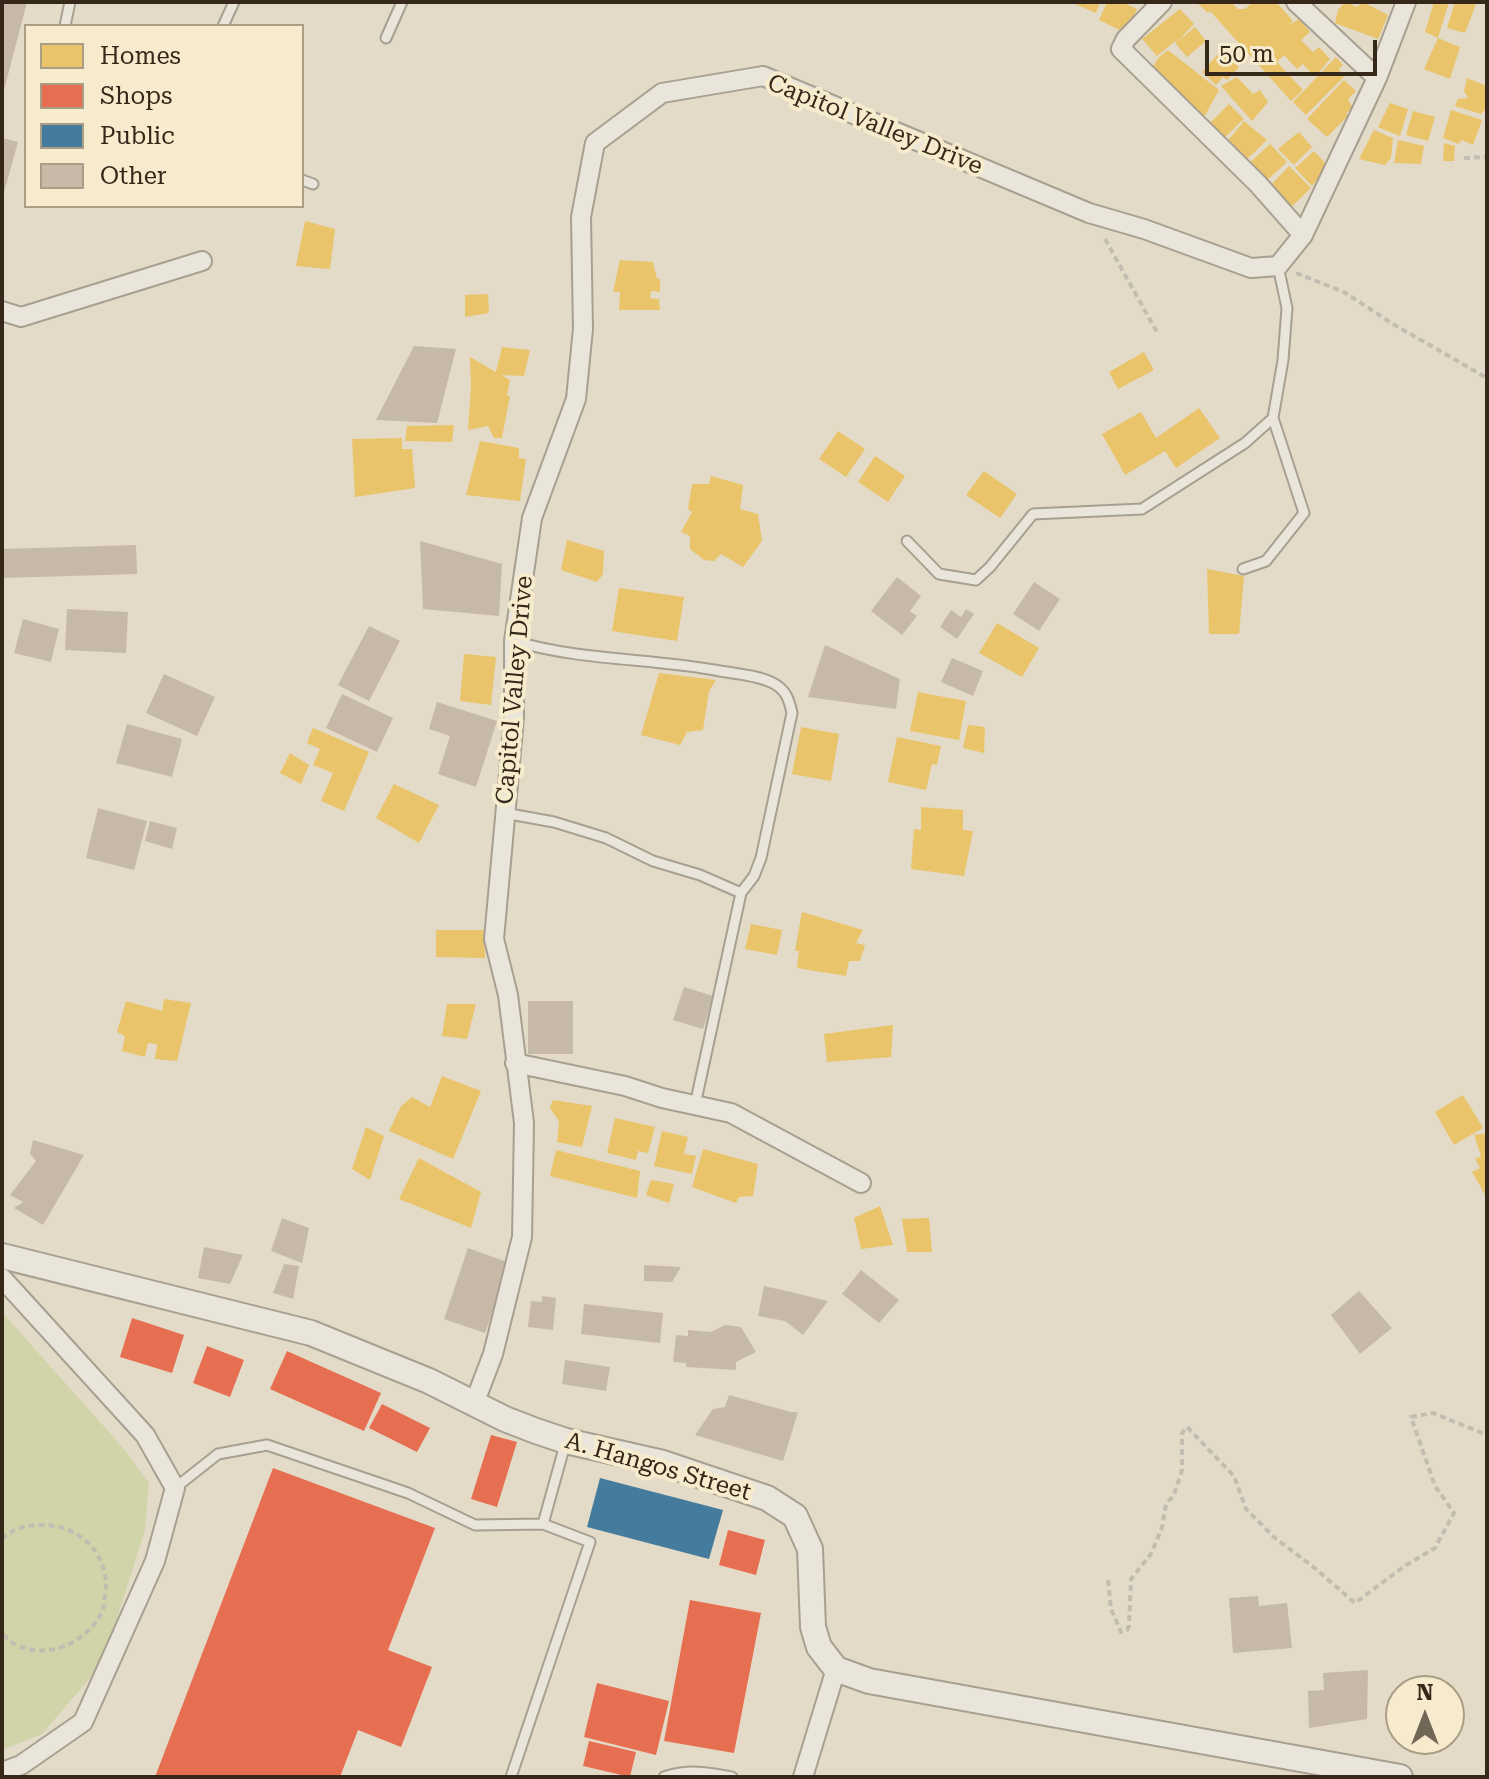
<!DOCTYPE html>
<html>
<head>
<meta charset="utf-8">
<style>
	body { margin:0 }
	#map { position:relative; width:1489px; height:1779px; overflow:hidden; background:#e3dbc7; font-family:"Roboto Serif",serif }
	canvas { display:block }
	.frame { position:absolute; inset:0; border:4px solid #35281b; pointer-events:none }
	.legend { position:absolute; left:24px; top:24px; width:280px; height:184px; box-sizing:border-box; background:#f6ebcc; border:2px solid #a99d85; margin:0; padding:10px 14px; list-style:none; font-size:24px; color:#35281b }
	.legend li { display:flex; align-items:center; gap:16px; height:40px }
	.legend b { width:40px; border:2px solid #a99d85 }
	.north { position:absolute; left:1385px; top:1675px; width:80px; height:80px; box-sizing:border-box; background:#f6ebcc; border:2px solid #a99d85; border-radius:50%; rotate:0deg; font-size:22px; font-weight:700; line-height:32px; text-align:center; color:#35281b }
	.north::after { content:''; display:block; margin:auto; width:28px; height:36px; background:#726757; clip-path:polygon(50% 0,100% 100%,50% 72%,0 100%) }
	.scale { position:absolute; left:1205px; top:40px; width:172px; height:36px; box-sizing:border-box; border:4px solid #35281b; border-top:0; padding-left:10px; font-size:24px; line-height:28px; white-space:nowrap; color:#35281b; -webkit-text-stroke:6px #f6ebcc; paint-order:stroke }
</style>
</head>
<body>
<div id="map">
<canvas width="1489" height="1779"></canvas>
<div class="frame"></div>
<ul class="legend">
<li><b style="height:22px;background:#e9c46a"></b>Homes</li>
<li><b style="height:22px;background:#e76f51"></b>Shops</li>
<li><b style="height:22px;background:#457b9d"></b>Public</li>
<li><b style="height:22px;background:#c7b9a8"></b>Other</li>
</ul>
<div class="north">N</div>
<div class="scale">50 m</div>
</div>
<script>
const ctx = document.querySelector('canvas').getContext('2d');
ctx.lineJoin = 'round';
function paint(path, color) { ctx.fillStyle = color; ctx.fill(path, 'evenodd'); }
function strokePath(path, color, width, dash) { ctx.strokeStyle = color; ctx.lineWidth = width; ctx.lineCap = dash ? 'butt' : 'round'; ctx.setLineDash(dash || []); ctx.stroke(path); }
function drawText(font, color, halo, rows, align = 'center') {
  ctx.font = font + ' "Roboto Serif",serif'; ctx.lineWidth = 8; ctx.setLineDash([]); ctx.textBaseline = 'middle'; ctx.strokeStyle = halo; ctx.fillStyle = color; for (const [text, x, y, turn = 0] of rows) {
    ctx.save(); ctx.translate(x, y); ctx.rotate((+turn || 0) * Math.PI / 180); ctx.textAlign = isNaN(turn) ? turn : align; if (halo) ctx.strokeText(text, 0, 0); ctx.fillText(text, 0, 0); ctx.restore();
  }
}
const green = new Path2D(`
	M2 1312 124 1449 149 1483 145 1530 103 1663 42 1734 2 1750Z`);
const homes = new Path2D(`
	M1070 2H1100L1096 13Z
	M1107 2H1122L1137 9 1126 33 1099 20Z
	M1196 2H1231L1238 9H1245L1253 2H1276L1293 21 1288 26 1299 19 1310 32 1301 40 1313 52 1319 47 1330 59 1315 77 1303 64 1297 69 1284 55 1277 62 1303 90 1291 101 1210 11 1208 13Z
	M1345 2 1357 7 1363 2 1388 15 1378 39 1335 23 1338 10Z
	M1434 2H1449L1438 38 1425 32Z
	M1455 2 1476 4 1465 33 1447 28Z
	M1180 9 1194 24 1177 42 1195 27 1206 41 1187 57 1176 44 1177 42H1174L1157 56 1142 39Z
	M1438 38 1460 47 1450 79 1424 69Z
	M1168 50 1219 90 1203 119 1151 70 1158 58Z
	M1220 52 1239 67 1227 80 1223 77 1216 85 1202 72Z
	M1336 57 1343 65 1339 69 1344 77 1306 115 1293 102Z
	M1237 77 1253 94 1260 90 1268 102 1252 121 1221 86Z
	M1467 78 1487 86 1485 110 1481 114 1455 106 1458 99 1468 98 1464 91Z
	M1344 80 1356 91 1348 99 1352 107 1346 114 1348 116 1327 137 1307 119Z
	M1390 103 1408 109 1400 136 1378 127Z
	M1229 104 1244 119 1224 138 1209 124Z
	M1451 110 1482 120 1473 145 1462 140 1458 144 1443 138Z
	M1413 111 1435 117 1428 141 1406 135Z
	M1244 121 1267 140 1244 162 1226 143Z
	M1374 130 1393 138 1391 158 1385 165 1359 159Z
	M1299 132 1312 147 1294 165 1278 149Z
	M1398 140 1424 146 1421 164 1394 163Z
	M1444 143 1455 146 1454 161H1443Z
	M1270 144 1287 162 1265 182 1248 164Z
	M1314 151 1328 166 1312 186 1295 168Z
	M1289 166 1311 188 1290 208 1269 187Z
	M305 221 335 229 330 269 296 266Z
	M620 260 653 262 657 279H660V292L651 291 650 298 659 299 660 310H619L620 292H613Z
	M488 294 489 313 465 317V295Z
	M502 347 530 350 524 376 501 375 510 380 507 396H510L502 438H494L488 426 468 430 471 386 470 357 496 372Z
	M1144 352 1154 370 1118 389 1109 372Z
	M1199 408 1220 438 1176 468 1165 451 1125 475 1102 434 1141 412 1156 438Z
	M454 425 452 442 405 441 407 426Z
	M838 431 865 449 846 477 819 459Z
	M402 438V449H412L415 488 355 497 352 439Z
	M480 441 519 448V458L526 459 520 501 466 495Z
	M875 456 905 476 888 502 858 482Z
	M984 471 1017 494 1000 518 966 495Z
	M711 476 743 485 740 509 758 514 762 541 743 567 721 554 714 561 704 560 690 549V536L681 532 692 512 688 509 692 484H709Z
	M567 540 604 551 603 574 597 582 561 570Z
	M1207 569 1244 576 1239 634H1209Z
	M619 588 684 597 677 641 612 631Z
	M997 623 1039 648 1022 677 979 653Z
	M464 654 496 657 491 705 460 701Z
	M659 673 716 680 709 691 703 730 687 732 680 745 641 735Z
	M918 692 966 701 959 740 910 731Z
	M968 725 985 727 984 753 963 748Z
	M801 727 839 734 831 781 792 774Z
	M313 728 369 752 344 811 321 801 333 773 313 765 320 749 307 743Z
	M897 737 941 746 937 765 932 764 926 790 888 782Z
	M290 753 309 765 301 784 280 773Z
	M394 784 439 805 419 843 376 818Z
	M921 807 963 810V830L973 831 964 876 911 869 914 829 921 830Z
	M802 912 863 930 856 943 865 945 860 961H849L846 976 797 968 799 951H795Z
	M751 924 782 930 777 955 745 949Z
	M436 930H484L485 958 436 957Z
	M164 999 191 1003 177 1061 155 1059 157 1044 148 1043 145 1057 122 1051 125 1036 117 1032 126 1001 162 1011Z
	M447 1004H476L467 1039 442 1036Z
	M893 1025 891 1057 827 1062 824 1034Z
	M442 1076 481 1091 453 1159 389 1131 401 1106 412 1097 430 1107Z
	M1463 1095 1483 1128 1454 1145 1435 1112Z
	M553 1100 592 1106 582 1147 557 1142 559 1121 550 1108Z
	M615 1118 655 1127 648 1153 638 1151 636 1160 607 1153Z
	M366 1127 384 1136 370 1180 352 1169Z
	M662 1131 688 1137 684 1154 696 1156 692 1174 654 1166Z
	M1487 1133V1198L1472 1172 1480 1168 1475 1159 1481 1156 1474 1135Z
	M703 1149 758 1164 753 1196 739 1197 736 1203 692 1187Z
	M556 1150 640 1171 637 1198 550 1176Z
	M419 1158 481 1192 471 1228 399 1199Z
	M651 1180 674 1184 669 1203 646 1195Z
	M880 1206 893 1245 861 1249 854 1218Z
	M929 1218 932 1252H907L902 1219Z`);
const shops = new Path2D(`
	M132 1318 184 1335 172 1373 120 1357Z
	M207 1346 244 1360 230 1397 193 1383Z
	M287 1351 381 1393 364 1431 270 1389Z
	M382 1404 430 1428 417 1452 369 1428Z
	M491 1435 517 1442 497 1507 471 1499Z
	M273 1468 435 1528 388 1650 432 1667 401 1747 358 1730 340 1777H155Z
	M728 1530 765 1540 756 1575 719 1565Z
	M690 1600 761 1613 734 1753 664 1741Z
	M597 1683 669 1701 656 1755 584 1737Z
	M589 1741 636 1752 630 1777 583 1766Z`);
const public = new Path2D(`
	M600 1478 723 1510 709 1559 587 1527Z`);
const building = new Path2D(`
	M2 2H27L3 94H2Z
	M2 138 18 142 3 196H2Z
	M414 346 456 349 437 423 376 420Z
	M420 541 502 564 499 616 423 609Z
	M136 545 137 574 2 578V549Z
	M897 577 921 596 910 611 917 616 902 635 871 611Z
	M1034 582 1060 599 1039 631 1013 614Z
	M67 609 128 612 126 653 65 650Z
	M966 609 974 614 957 639 940 627 951 610 961 617Z
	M23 619 59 629 51 662 14 653Z
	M369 626 400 641 369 701 338 685Z
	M825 645 900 679 896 709 808 697Z
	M952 658 983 671 973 696 941 682Z
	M164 674 215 697 197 736 146 713Z
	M342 694 393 718 377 752 326 728Z
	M437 702 497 721 476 787 438 774 450 736 429 729Z
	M127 724 182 739 172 777 116 763Z
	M98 808 147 821 134 870 86 858Z
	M150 821 177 828 172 849 145 841Z
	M684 987 713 996 703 1029 673 1020Z
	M528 1001H573V1054H528Z
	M33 1140 84 1155 43 1225 14 1208 23 1202 10 1195 36 1161 30 1154Z
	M282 1218 309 1228 302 1263 271 1251Z
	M204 1247 243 1255 230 1284 198 1278Z
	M468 1248 510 1263 485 1333 444 1319Z
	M284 1264 299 1266 293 1299 273 1293Z
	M644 1265 681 1267 672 1282 644 1281Z
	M861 1270 899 1300 879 1323 842 1294Z
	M764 1286 791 1292 828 1301 803 1335 785 1321 758 1316Z
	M1359 1291 1392 1328 1360 1354 1331 1315Z
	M542 1296 556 1298 553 1330 528 1327 531 1301 542 1302Z
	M584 1304 663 1313 660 1343 581 1334Z
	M725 1325 741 1327 756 1352 736 1362V1370L686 1367V1363L673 1362 676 1335 688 1336V1330L711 1332Z
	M565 1360 610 1367 606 1391 562 1384Z
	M729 1395 791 1412H798L783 1461 695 1435 713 1409 725 1407Z
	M1258 1596 1259 1606 1287 1603 1292 1648 1233 1653 1229 1598Z
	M1368 1670 1367 1719 1309 1728 1308 1691 1324 1690 1323 1673Z`);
const path = new Path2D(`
	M1464 158 1487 157
	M1105 239 1158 334
	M1296 273 1344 292 1393 324 1487 378
	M2 1539C14 1526 37 1523 53 1526 88 1531 111 1562 105 1596 104 1602 104 1609 101 1614 86 1643 47 1660 16 1645 11 1643 6 1637 2 1633
	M1108 1580 1111 1609 1121 1632 1127 1630 1129 1626 1131 1579 1151 1554 1162 1528 1166 1504 1174 1495 1182 1470V1433L1187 1427 1234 1476 1246 1509 1275 1538 1311 1565 1355 1603 1406 1565 1435 1548 1454 1513 1435 1486 1411 1417 1433 1413 1487 1435`);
const service = new Path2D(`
	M65 26 70 2
	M223 26 234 2
	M386 38 402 2
	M302 180 313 184
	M907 541 939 574 976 580 990 567 1033 514 1142 509 1245 443 1273 418 1283 360 1287 308 1278 266
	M1243 569 1266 561 1304 513 1273 418
	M504 813 554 822 606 838 653 861 700 875 741 893 754 876 761 858 792 713C789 699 786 690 773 683 757 675 737 674 720 671 652 658 581 661 514 641
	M695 1105 741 893
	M175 1488 218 1454 267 1445 408 1493 475 1525 543 1524
	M511 1777 590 1542 543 1524 566 1441
	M664 1777C687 1769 708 1772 732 1777`);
const minor = new Path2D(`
	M1162 2 1126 39 1121 49 1258 184 1303 235
	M1296 2 1377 78
	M2 311 21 317 202 261
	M515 1063 625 1086 662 1098 731 1113 861 1183
	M2 1278 145 1435 175 1488 155 1561 83 1722 21 1765 2 1772
	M474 1404 493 1354 522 1237 524 1123 508 995 494 939 514 718V641L532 518 576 399 583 329 581 217 595 143 662 93 763 76 1089 213 1144 229 1251 268 1278 266 1303 235 1377 78 1406 2
	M803 1777 836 1669`);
const tertiary = new Path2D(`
	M2 1256 311 1333 429 1381 505 1419 536 1431 566 1441 663 1463 767 1498 795 1516 810 1549 813 1627 819 1647 836 1669 869 1681 1400 1777`);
const streetNames = [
	["Capitol Valley Drive",875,125,22],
	["Capitol Valley Drive",515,690,-85],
	["A. Hangos Street",658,1467,16]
];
paint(green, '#d1d3a9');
paint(homes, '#e9c46a');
paint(shops, '#e76f51');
paint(public, '#457b9d');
paint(building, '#c7b9a8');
strokePath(service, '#a7a091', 13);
strokePath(minor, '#a7a091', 22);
strokePath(tertiary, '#a7a091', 28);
strokePath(path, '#c2bcb1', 4, [6, 4]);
strokePath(service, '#eae5da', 9);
strokePath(minor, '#eae5da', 18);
strokePath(tertiary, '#eae5da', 24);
drawText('24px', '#35281b', '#f6ebcc', streetNames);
</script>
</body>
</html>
